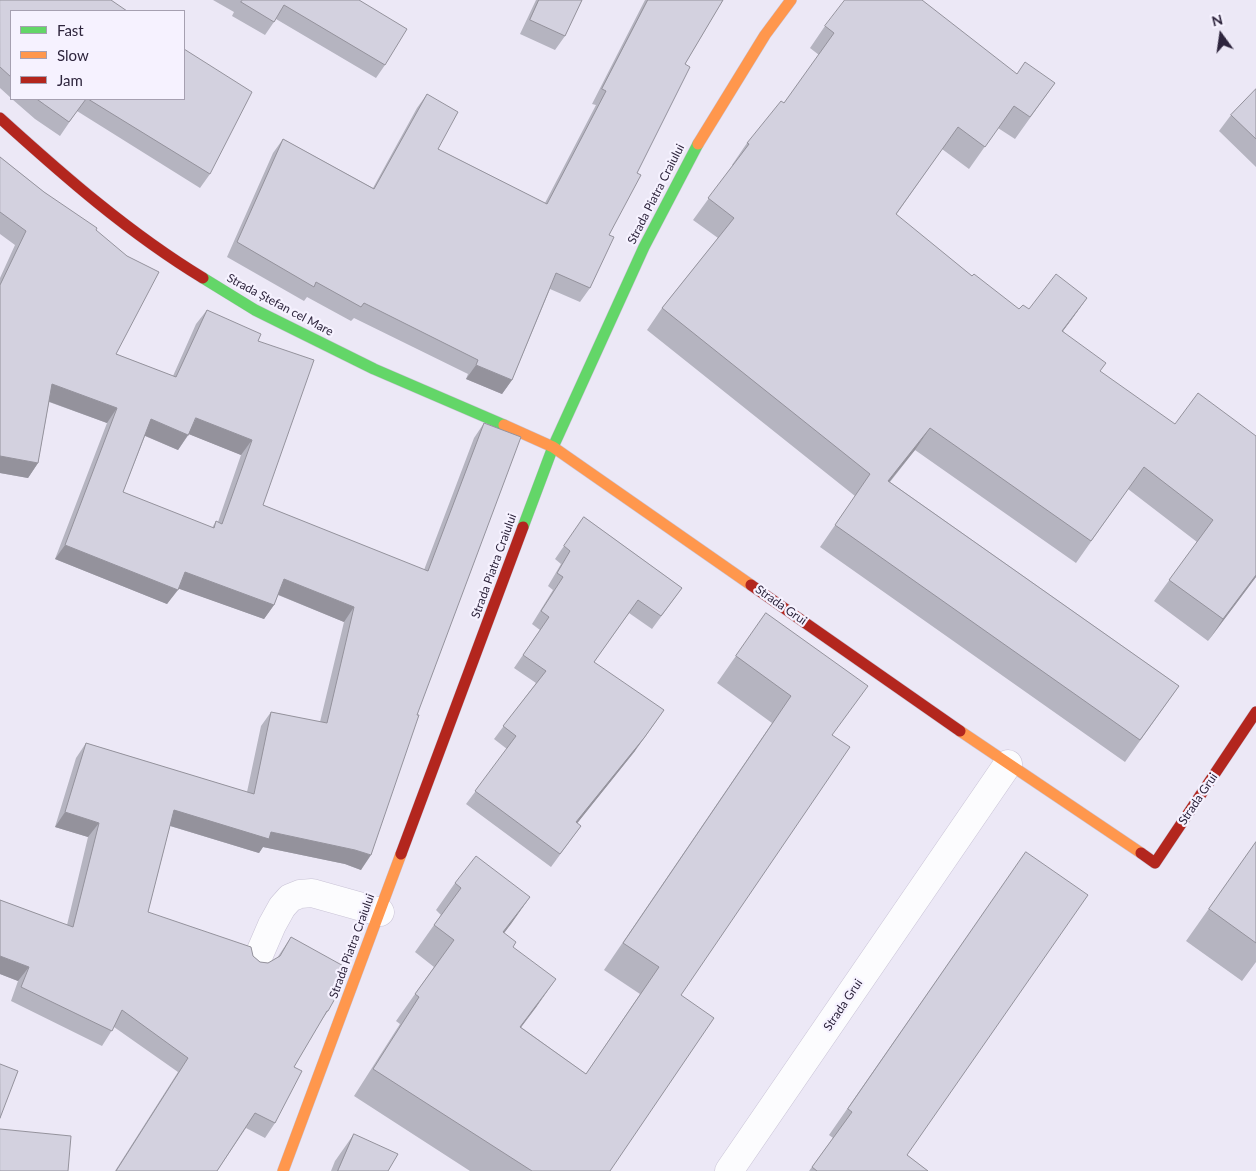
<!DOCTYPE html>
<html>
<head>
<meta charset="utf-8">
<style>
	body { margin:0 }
	#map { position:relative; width:1256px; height:1171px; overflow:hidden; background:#ece8f6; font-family:Lato,sans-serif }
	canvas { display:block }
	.legend { position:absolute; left:10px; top:10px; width:175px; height:90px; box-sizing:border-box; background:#f6f2ff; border:1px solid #a6a0b1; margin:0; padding:6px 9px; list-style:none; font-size:15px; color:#2e253d }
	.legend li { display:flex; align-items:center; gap:10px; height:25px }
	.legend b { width:25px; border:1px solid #a6a0b1 }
	.north { position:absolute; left:1196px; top:10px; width:50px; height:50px; -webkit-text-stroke:4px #f6f2ff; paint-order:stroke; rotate:346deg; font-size:14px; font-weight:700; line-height:20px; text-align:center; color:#2e253d }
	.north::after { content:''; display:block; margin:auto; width:18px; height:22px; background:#2e253d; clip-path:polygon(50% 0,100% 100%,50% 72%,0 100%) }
</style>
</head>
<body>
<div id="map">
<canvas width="1256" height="1171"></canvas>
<ul class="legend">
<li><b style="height:6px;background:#63d668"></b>Fast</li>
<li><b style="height:6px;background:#ff974d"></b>Slow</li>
<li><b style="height:6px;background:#b3261e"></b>Jam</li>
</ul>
<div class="north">N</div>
</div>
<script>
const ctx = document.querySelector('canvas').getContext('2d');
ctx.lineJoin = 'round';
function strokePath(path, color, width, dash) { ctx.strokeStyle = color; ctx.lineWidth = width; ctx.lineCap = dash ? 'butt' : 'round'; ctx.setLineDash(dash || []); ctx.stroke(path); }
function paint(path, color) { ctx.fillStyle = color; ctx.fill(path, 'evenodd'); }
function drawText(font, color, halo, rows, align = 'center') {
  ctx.font = font + ' Lato,sans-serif'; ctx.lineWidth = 4.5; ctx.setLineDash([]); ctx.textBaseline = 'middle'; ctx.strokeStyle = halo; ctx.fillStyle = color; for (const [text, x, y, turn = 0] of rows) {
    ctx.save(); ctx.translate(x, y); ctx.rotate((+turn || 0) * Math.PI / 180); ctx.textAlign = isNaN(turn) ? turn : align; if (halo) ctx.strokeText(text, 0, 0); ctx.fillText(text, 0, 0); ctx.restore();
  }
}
const street = new Path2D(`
	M256 962 272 925 282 907 290 898 300 894 312 893 380 912
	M729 1171 1008 764`);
const fast = new Path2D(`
	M203 278 255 310 374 369 504 425
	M523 527 553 447 644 247 698 144`);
const slow = new Path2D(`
	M698 144 765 35 791 0
	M504 425 553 447 751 585
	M960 731 1141 853
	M283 1171 401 854`);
const jam = new Path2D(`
	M0 118C64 176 129 233 203 278
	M751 585 960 731
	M1141 853 1155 863 1256 712
	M401 854 523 527`);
const wall = new Path2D(`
	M0 0 11 11V98L0 88Z
	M213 0H359L385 65 376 78 276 19 265 35 232 16 234 12Z
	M536 0H582L565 36 555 50 520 34Z
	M645 0H723L685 64 609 235 590 288 580 302 550 289 512 380 502 394 466 379 468 374 354 318 351 321 307 297 304 301 227 257 273 153 283 139 373 188 417 108 427 94 438 149 545 203 596 105 592 104Z
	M825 26 1055 83 1015 139 998 128 969 169 942 149 896 215 972 276 1019 309H1029L1087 298 1063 331 1100 371 1256 577 1208 641 1154 601 1197 542 1128 489 1076 563 915 450 890 482 1179 686 1125 762 820 547 855 496 647 330 662 308 718 238 693 220 733 165H732L747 143 784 103 819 55 810 48Z
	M1256 89V167L1219 131 1231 115Z
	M12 99H184L210 174 200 188 77 111 60 136 35 119Z
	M0 157 44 192 96 230 116 354 173 376 196 324 207 310 258 341 263 505 424 570 474 438 484 423 417 715 361 870 345 864 263 847 259 853 170 826 148 912 253 956 260 962 268 963 277 958 291 937 328 1011 319 1024 294 1067 275 1123 265 1138 246 1128 217 1171H115L178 1072 114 1027 102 1046 11 1001 18 981 0 974V900L67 925 88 837 55 827 76 758 86 743 247 792 261 726 271 712 320 722 344 622 278 595 274 605 264 619 178 588 167 604 55 559 107 423 49 402 38 463 28 478 0 473V278L15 245 0 234ZM189 434 241 455 218 522 216 521 212 528 123 492 145 436 178 450Z
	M584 517 682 588 652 629 629 613 594 662 635 751 577 823 581 826 551 867 466 804 507 749 494 739 536 683 514 668 540 630 532 624 553 590 548 586 561 564 555 559Z
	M766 613 833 735 681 995 610 1171H470L354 1096 400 1024 396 1021 434 967 415 952 441 915 436 910 455 883 530 897 504 933 513 947 537 1006 521 1027 586 1074 640 994 604 970 772 723 717 683Z
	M1256 842V962L1242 981 1186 941Z
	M1026 852 907 1155 928 1171H809L833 1138 829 1135Z
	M354 1134 388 1171H331L335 1161Z`);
const shadedWall = new Path2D(`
	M1087 298 1072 319 1047 352 1062 331Z
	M476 365 512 380 502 394 466 379Z
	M52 384 117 408 107 423 42 399Z
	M196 418 252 440 241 455 186 433Z
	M151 419 188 435 178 450 141 434Z
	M930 428 915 450 873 502 888 481Z
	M0 456 38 463 28 478 0 473Z
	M65 545 178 590 167 604 55 559Z
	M185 572 274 605 264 619 174 587Z
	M1256 575V577L1208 641 1223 619Z
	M284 579 354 607 344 622 274 593Z
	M664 710 635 751 567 836 576 822Z
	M174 810 271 832 355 850 371 855 361 870 345 864 263 847 259 853 164 824Z
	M65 812 99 823 88 837 55 827Z
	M530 897 511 924 484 959 503 932Z
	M0 956 29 967 18 981 0 974Z
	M556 979 537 1006 501 1054 520 1027Z`);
const building = new Path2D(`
	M0 0H111L127 11H11V77L0 67Z
	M243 0H359L407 29 385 65 284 5 274 22 241 2Z
	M539 0H582L565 36 530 20Z
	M648 0H723L685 64 690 67 637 173 641 175 609 235 614 237 590 288 556 273 512 380 476 365 478 360 364 303 361 307 316 282 314 287 237 242 283 139 374 189 427 94 458 112 438 149 547 204 606 91 602 89Z
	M845 0H922L1017 74 1025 62 1055 83 1030 117 1014 106 985 147 958 127 896 214 972 276 974 274 1019 309 1023 305 1029 309 1056 274 1087 298 1062 331 1106 363 1100 371 1175 424 1198 393 1256 436V575L1223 619 1169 580 1213 520 1144 467 1091 541 930 428 888 481 1179 686 1140 740 835 525 870 474 662 308 734 218 708 198 749 144 747 143 781 101 784 103 834 33 825 26Z
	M184 49 252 92 210 174 88 99H184Z
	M1256 89V139L1231 115Z
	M37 99H86L69 122 45 105Z
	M0 157 44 192 97 228 96 230 127 256 159 272 116 354 176 377 207 310 261 334 258 341 314 360 263 505 428 571 484 423 521 437 417 715H419L371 855 355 850 271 832 269 839 174 810 148 912 251 947 253 956 260 962 268 963 280 956 291 937 347 968 337 995 328 1011H327L294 1067 302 1071 275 1123 255 1113 217 1171H116L188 1058 122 1010 112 1031 21 987 29 967 0 956V900L73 927 99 823 65 812 86 743 254 794 271 712 327 723 354 607 284 579 274 605 185 572 178 590 65 545 117 408 52 384 38 463 0 456V285L26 231 0 212ZM196 418 252 440 222 524 216 521 214 528 123 492 151 419 188 435Z
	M584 517 682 588 661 616 638 600 594 662 664 710 644 738 576 822 581 826 560 854 475 791 516 736 503 726 546 671 523 655 549 617 541 611 563 577 557 573 570 551 564 546Z
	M766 613 868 686 832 735 850 747 681 995 714 1018 610 1171H532L373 1069 419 997 415 994 454 940 434 925 461 888 455 883 476 856 530 897 503 932 516 942 513 947 556 979 520 1027 586 1074 659 967 623 943 791 696 736 656Z
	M1256 842V943L1209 909Z
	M1026 852 1088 895 907 1155 928 1171H817L812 1167 852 1112 848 1109Z
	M0 1064 18 1071 0 1118Z
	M0 1129 71 1136 68 1171H0Z
	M354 1134 398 1154 388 1171H338Z`);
const streetNames = [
	["Strada Piatra Craiului",656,194,-63],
	["Strada Ștefan cel Mare",280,305,28],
	["Strada Piatra Craiului",494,566,-70],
	["Strada Grui",781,605,35],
	["Strada Grui",1198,799,-56],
	["Strada Piatra Craiului",352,946,-70],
	["Strada Grui",843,1005,-56]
];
strokePath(street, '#c9c3d6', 29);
strokePath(fast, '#c9c3d6', 12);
strokePath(slow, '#c9c3d6', 12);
strokePath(jam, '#c9c3d6', 12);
strokePath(street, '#fcfcfe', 28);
strokePath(fast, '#63d668', 11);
strokePath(slow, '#ff974d', 11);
strokePath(jam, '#b3261e', 11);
paint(wall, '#b5b4c0');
paint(shadedWall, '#94929c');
paint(building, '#d3d1df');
strokePath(building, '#94929c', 1);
drawText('12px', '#2e253d', '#f6f2ff', streetNames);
</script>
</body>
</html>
